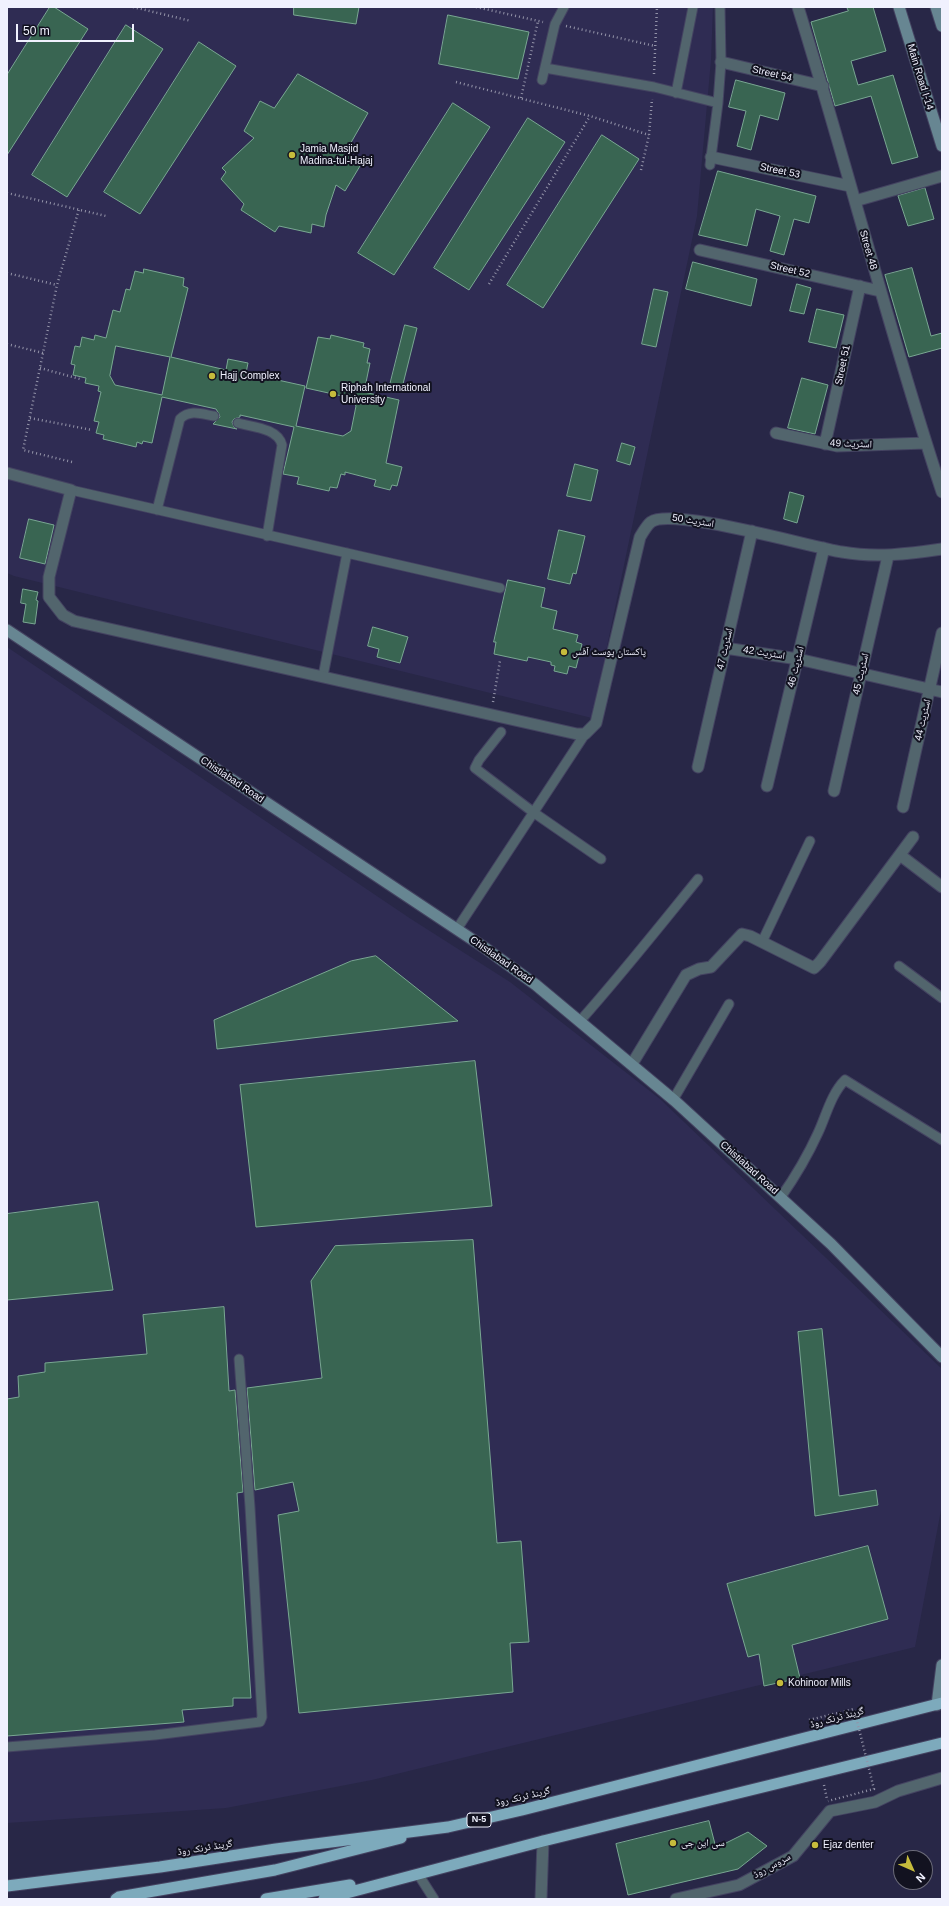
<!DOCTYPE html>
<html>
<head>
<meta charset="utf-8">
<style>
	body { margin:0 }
	#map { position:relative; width:949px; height:1906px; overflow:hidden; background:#282747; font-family:Helvetica,sans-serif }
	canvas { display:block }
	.frame { position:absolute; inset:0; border:8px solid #f0f1fe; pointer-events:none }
	.north { position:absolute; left:893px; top:1850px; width:40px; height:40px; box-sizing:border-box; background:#121220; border:1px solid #6b6b79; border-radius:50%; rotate:135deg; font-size:11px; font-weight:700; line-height:16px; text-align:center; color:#f0f1fe }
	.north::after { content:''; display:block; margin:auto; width:14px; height:18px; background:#c6bc3c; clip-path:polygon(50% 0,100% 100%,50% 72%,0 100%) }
	.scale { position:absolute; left:16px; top:24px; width:118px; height:18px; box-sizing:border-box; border:2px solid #f0f1fe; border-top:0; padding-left:5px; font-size:12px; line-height:14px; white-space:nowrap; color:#f0f1fe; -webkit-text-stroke:3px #121220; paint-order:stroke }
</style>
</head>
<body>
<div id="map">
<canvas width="949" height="1906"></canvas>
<div class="frame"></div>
<div class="north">N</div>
<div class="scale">50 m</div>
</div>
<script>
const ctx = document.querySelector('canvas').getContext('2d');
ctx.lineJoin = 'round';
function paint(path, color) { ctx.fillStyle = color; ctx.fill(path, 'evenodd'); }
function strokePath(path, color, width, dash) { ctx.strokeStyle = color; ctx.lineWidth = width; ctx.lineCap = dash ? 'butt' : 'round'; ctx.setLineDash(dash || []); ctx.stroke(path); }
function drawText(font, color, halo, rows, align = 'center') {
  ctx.font = font + ' Helvetica,"Noto Naskh Arabic",sans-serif'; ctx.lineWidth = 4; ctx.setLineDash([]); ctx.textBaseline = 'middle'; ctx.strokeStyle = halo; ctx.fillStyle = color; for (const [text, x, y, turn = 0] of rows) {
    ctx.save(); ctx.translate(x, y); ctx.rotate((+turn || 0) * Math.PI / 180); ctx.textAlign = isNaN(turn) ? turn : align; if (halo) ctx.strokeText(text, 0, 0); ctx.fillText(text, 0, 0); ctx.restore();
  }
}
const built = new Path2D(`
	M7 7H713L711 60 697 216 592 718 14 576 7 573Z
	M7 647 411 919 510 982 660 1099 942 1369V1505L915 1647 372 1780 226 1808 7 1823Z`);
const building = new Path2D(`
	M50 7H54L88 29 7 155V75Z
	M294 7H359L356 24 294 15Z
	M847 7H873L886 51 851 61 858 85 893 75 918 157 892 164 871 96 835 106 811 22 848 11Z
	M448 15 529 32 518 79 439 64Z
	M126 25 163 49 67 197 32 175Z
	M199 42 236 66 140 214 104 192Z
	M298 74 368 113 345 153 358 161 356 164 360 166 345 191 336 185 326 215 324 227 312 224 311 233 279 226 275 232 241 210 244 204 221 179 226 172 222 168 254 138 244 131 260 101 274 108Z
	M736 80 785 93 778 120 760 115 751 150 737 146 746 111 729 107Z
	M453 103 490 127 394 275 358 253Z
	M528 118 565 142 469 290 434 268Z
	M602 135 639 159 543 308 507 285Z
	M718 171 816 196 809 223 794 219 784 255 770 251 780 216 756 209 747 246 699 235Z
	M925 188 934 219 908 226 898 196Z
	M693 262 757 279 751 306 686 289Z
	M912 268 931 336 942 333V348L909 357 885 275Z
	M144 269 184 278 183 286 188 288 171 357 226 370 228 359 248 363 246 373 305 386 296 426 343 436 351 431 356 406 351 398 306 388 318 337 330 339 331 335 364 343 363 347 370 349 367 363H370L364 392 399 400 386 463 402 467 397 486 392 485 390 490 374 486 376 480 345 472V475L341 474 337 488 330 487 329 491 297 484 299 477 283 474 294 427 240 415V417L234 419 232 422 234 427 237 429 213 424 220 417 219 414 216 409 162 397 152 443 143 441 142 444 137 442 136 447 103 439 104 435 96 433 99 422 94 421 101 392 98 391 99 386 85 383 86 378 73 375 75 365 71 364 75 346 80 347 82 337 94 340 95 335 106 338 113 310 120 312 126 289 130 290 135 271 143 273ZM116 346 170 357 162 395 115 385 110 376Z
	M797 284 811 288 804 314 790 311Z
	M654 289 668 292 656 347 642 344Z
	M817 309 844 315 836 348 809 342Z
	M405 325 417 328 402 388 390 385Z
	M802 378 828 385 815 434 788 428Z
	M622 443 635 447 630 465 617 461Z
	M575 464 598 470 591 501 567 496Z
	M790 492 804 496 797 523 784 519Z
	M29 519 54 525 45 564 20 558Z
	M559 530 585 536 576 574 573 573 570 584 548 579Z
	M508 580 545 588 541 607 557 611 553 629 578 635 576 642 582 644 576 668 569 666 567 674 554 671 555 666 551 665V662L528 657 527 661 494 654 496 642H494Z
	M23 589 38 592 36 600 38 601 35 624 23 622 26 604 21 603Z
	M373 627 408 637 400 663 377 657 379 649 368 646Z
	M376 956 458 1021 217 1049 214 1020 351 961Z
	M475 1061 492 1206 256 1227 240 1085Z
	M98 1202 113 1290 7 1300V1214Z
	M473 1240 497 1543 521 1541 529 1642 510 1643 513 1692 299 1713 278 1515 299 1511 293 1482 255 1490 247 1388 322 1378 311 1281 335 1246Z
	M224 1307 229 1391 235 1390 243 1492 237 1493 251 1698H233V1706L182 1710 184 1722 7 1736V1399L19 1397 18 1376 45 1372V1363L147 1354 143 1315Z
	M822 1329 839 1496 876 1490 878 1505 815 1516 798 1332Z
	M868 1546 888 1619 792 1645 800 1678 764 1686 759 1654 748 1657 727 1584Z
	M709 1821 716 1848 748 1832 767 1846 738 1869 628 1895 616 1844Z`);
const path = new Path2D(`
	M133 7 191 21
	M476 7 543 22
	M566 26 655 46
	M654 74 657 7
	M456 82 590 116 649 135
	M521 98 538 21
	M641 170 649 135 652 99
	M7 193 106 216
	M7 273 57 285
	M489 284 590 116
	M7 344 43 353
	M40 368 80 379
	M30 418 92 430
	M72 462 23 450 57 285 79 209
	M493 702 500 661
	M824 1785 827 1799`);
const service = new Path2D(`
	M545 68 654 87 718 103
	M542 80 555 24 564 7
	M676 93 693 7
	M710 165 718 103 721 62 720 7
	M238 423C252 427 278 428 282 445L267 536
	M71 490 500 588
	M157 510 180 419C190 409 202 414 214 416
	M323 676 347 553
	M501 732 479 760 475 768 533 812 601 859
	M457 929 585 734
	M762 942 810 841
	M899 966 942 998
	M580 1021C621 975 659 927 698 879
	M673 1100 729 1004
	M781 1197C795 1177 808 1155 818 1133 826 1116 831 1094 845 1080L942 1140
	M7 1747 155 1735 260 1722 262 1717 250 1507 239 1359
	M418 1874 434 1899`);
const minor = new Path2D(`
	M798 7C848 168 889 332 942 492
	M721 62 823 86
	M711 157 850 186
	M855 201 942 176
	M700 250 880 291
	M776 433 837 446 926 443
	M825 444 860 286
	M7 473 71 490 49 577V597L63 615 74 621 577 734H585L596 723 640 537C643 532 647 525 651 522 672 507 810 547 842 552 876 558 908 554 942 549
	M725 648 798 659 942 692
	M698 767 752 531
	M767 786 824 548
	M834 791 888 556
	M903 807 942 633
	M900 855 942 887
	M632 1064 686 975 699 969 711 967 742 934 750 936 814 968 820 962 913 837
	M541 1899 543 1841
	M676 1899 739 1885 793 1856 830 1811 875 1802 898 1791 942 1778`);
const secondary = new Path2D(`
	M899 7 942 146
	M936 7 942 26
	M7 630 485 948 536 985 675 1101 831 1244 942 1357
	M937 1705 942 1665`);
const trunk = new Path2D(`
	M7 1886 160 1867 276 1849 448 1827 522 1810 942 1703
	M116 1899 119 1897 275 1870 401 1838
	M266 1899 350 1885
	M324 1899 543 1841 942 1743`);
const pathBridge = new Path2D(`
	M809 1720 854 1709 874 1789 828 1801`);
const markers = [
	[292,155,4,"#c6bc3c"],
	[212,376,4,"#c6bc3c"],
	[333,394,4,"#c6bc3c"],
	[564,652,4,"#c6bc3c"],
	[780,1683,4,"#c6bc3c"],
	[673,1843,4,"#c6bc3c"],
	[815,1845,4,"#c6bc3c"]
];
const shields = [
	[479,1820,24]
];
const shieldNames = [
	["N-5",479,1820]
];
const streetNames = [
	["Street 54",772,74,13],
	["Main Road I-14",920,77,73],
	["Street 53",780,171,12],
	["Street 48",868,250,74],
	["Street 52",790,270,13],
	["Street 51",843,365,-78],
	["اسٹریٹ 49",851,444,2],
	["اسٹریٹ 50",693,521,9],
	["اسٹریٹ 47",725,649,-77],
	["اسٹریٹ 42",764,653,9],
	["اسٹریٹ 46",796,667,-76],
	["اسٹریٹ 45",861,674,-77],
	["اسٹریٹ 44",923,720,-77],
	["Chistiabad Road",232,780,34],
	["Chistiabad Road",501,960,35],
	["Chistiabad Road",749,1168,42],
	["گرینڈ ٹرنک روڈ",837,1718,-15],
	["گرینڈ ٹرنک روڈ",523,1797,-13],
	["گرینڈ ٹرنک روڈ",205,1848,-9],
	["سروس روڈ",772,1866,-29]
];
const poiNames = [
	["Jamia Masjid",300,149],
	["Madina-tul-Hajaj",300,161],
	["Hajj Complex",220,376],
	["Riphah International",341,388],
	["University",341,400],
	["پاکستان پوسٹ آفس",572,652],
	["Kohinoor Mills",788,1683],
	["سی این جی",681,1843],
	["Ejaz denter",823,1845]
];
paint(built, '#2f2c53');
paint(building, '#396552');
strokePath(building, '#79a792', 1);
strokePath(service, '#444361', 11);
strokePath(minor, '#444361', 13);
strokePath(secondary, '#444361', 13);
strokePath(trunk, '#444361', 13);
strokePath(path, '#9494a9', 2.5, [1, 3]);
strokePath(service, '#52656d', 9);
strokePath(minor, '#52656d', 11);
strokePath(secondary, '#678692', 11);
strokePath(trunk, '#7daabc', 11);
strokePath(pathBridge, '#9494a9', 2.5, [1, 3]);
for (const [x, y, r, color] of markers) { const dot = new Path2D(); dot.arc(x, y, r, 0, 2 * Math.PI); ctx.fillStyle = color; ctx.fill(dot); strokePath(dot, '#121220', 1.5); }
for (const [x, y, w] of shields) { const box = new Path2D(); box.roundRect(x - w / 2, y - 7, w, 14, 3); ctx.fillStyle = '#121220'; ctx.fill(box); strokePath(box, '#f0f1fe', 1); }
drawText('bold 9px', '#f0f1fe', null, shieldNames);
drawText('10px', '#f0f1fe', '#121220', streetNames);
drawText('10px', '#f0f1fe', '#121220', poiNames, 'left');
</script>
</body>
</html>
